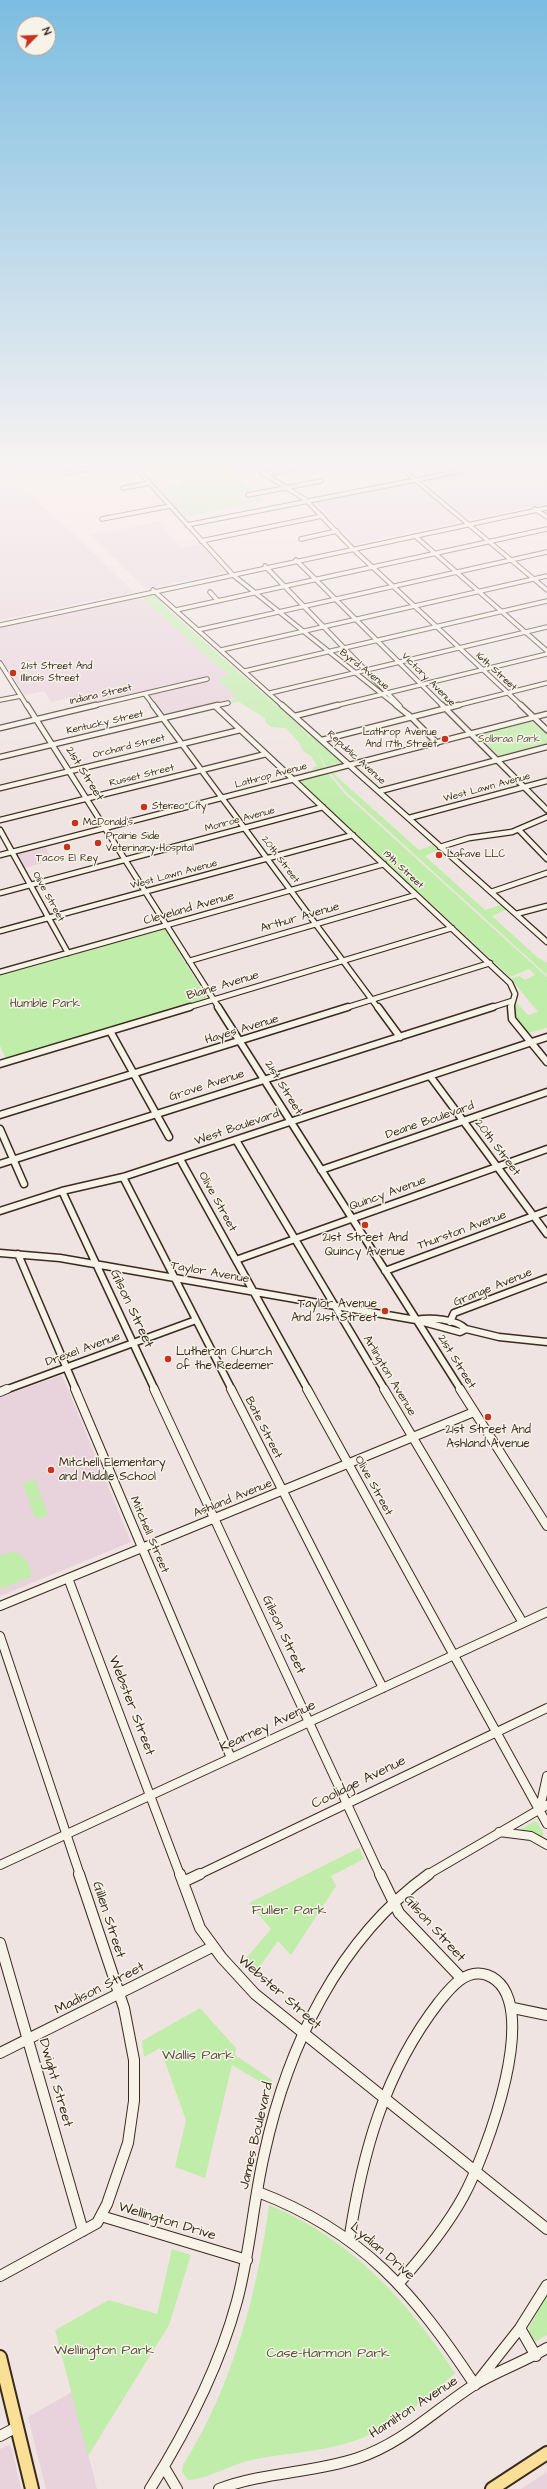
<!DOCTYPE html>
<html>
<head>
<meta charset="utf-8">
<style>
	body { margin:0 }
	#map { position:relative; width:547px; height:2489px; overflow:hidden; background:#f0e4e2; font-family:"Architects Daughter",sans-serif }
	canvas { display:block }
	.north { position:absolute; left:16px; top:16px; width:40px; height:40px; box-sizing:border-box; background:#f7f3e8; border:1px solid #aca397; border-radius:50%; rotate:66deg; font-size:11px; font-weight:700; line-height:16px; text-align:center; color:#3b2a1e }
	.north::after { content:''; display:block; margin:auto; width:14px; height:18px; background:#c8321e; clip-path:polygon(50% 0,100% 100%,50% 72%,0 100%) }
</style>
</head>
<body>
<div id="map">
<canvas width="547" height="2489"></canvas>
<div class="north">N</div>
</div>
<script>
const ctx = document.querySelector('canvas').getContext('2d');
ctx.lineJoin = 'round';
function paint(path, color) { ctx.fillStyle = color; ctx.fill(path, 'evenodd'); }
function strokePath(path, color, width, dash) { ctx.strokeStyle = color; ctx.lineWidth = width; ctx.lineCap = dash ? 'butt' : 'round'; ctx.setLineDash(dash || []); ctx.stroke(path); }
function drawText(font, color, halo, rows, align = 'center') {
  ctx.font = font + ' "Architects Daughter",sans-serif'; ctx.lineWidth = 3; ctx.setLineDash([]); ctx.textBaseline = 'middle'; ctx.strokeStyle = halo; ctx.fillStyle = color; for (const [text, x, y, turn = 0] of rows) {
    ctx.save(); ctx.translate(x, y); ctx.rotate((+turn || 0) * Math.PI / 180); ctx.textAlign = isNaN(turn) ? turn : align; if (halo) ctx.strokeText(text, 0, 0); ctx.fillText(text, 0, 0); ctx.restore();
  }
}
const built = new Path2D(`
	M485 468H547V504L469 520 424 480Z
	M0 469 72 532 134 592 0 620Z
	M416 482 459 522 355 544 315 502Z
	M158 522 181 548 201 544 225 572 146 589 91 535Z
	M140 596 230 677 226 678 246 695 167 716 147 692 77 709 69 698 52 702 44 691 25 695 0 657V626Z
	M44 844 52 860 21 869 12 852Z
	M62 1375 131 1542 0 1596V1397Z
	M72 2392 97 2489H46L28 2417Z
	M9 2445 12 2449 21 2489H0V2449Z
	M547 2472V2489H521Z`);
const green = new Path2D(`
	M141 468H230L252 490 238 493 243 500 258 497 262 501 185 517 159 489 181 485 182 477 153 482Z
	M155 594 265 691 263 692 164 604 145 596Z
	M144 596 162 604 298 725 313 741 325 768 314 771 312 768 317 766 311 756 303 751 300 744 286 728 271 727 265 722V718L239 702 231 703 229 701 234 699 235 695 218 680 229 676 141 597Z
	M266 692 346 762 326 767 309 735 263 693Z
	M531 721 547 734V743L499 756 478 735Z
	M350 768 334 774 419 850 433 845 438 850 425 856 485 910 500 905 507 909 492 916 537 957 547 963V975L348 794 331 774Z
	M328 773 345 794 547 977V1028L528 1033C521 1024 510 1015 516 1002L528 1015 538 1012 511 979 519 976 525 980 535 975 529 969 510 977 299 781Z
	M163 928 165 929 207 998 6 1059 0 1046V974Z
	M35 1479 41 1496 29 1501 23 1483Z
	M42 1497 48 1515 36 1519 29 1502Z
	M14 1552C27 1556 29 1563 32 1576L4 1588 0 1587V1555Z
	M534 1821 538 1823 544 1834 542 1837 520 1830Z
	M359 1848 364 1859 331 1876 336 1886 291 1955 278 1941 253 1976 241 1964 271 1929 249 1903Z
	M200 2008 236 2048 235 2055 272 2080 269 2087 232 2065 205 2178 175 2167 186 2120 160 2048 144 2057 142 2041Z
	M269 2205C351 2239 407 2300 455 2373 424 2402 386 2433 344 2444 313 2453 280 2453 248 2461 230 2465 205 2480 188 2480L182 2472 183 2465C232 2387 257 2295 269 2205Z
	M172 2249 191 2255 169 2325 88 2456 55 2330 109 2300 157 2314Z
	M547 2295V2335L536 2341 530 2336 529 2327Z`);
const minorFar4 = new Path2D(`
	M136 468 233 575 397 706
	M255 468 306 500 353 549 522 706
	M401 468 547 590
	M66 473 91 468
	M263 475 297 468
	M123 488 150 483
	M248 495 321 481
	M535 509 547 517
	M102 519 170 506
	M187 525 476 468
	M415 536 547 651
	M301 539 337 531
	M201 541 322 516
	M296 560 443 706
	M265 566 400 706
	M153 590 283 706
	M210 592 218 601
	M176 610 547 529
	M0 625 547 508
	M198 630 547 552
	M221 650 547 576
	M0 663 27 706
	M245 671 547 601
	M270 693 547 627
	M145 694 154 706
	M0 700 21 696
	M92 706 207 679
	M214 706 228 703
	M334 706 547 654
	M455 706 547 683`);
const minorFar3 = new Path2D(`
	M27 705 219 1008
	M153 705 378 1008
	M282 705 547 942
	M396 705 411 717
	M442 705 547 810
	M521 705 547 730
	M215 706 510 983 515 994 511 1008
	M409 715 437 743
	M295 716 338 705
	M0 728 96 705
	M322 740 459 705
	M0 757 218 705
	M0 788 240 730
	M380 791 547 747
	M409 818 547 781
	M0 820 266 754
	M0 830 68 953
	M519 830 547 859
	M440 847 469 838 512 832 547 817
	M0 855 547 714
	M491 892 547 873
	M0 893 323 807
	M516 914 547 906
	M0 931 353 835
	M189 961 416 895
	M0 972 384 864
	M186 1008 452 928
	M345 1008 490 963
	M490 1008 512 1001`);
const minorFar2 = new Path2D(`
	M218 1007 461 1390
	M378 1007 400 1037
	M511 1007 512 1019 547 1062
	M110 1031 169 1137
	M0 1064 190 1007
	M430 1076 547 1234
	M0 1115 348 1007
	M0 1129 24 1184
	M236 1140 385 1390
	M180 1159 308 1390
	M0 1164 493 1007
	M321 1170 547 1092
	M123 1177 232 1390
	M62 1191 155 1390
	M0 1211 62 1191 123 1177 547 1037
	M0 1253 60 1258 416 1320 460 1332 466 1329 499 1337 547 1342
	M18 1254 76 1390
	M236 1260 547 1149
	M385 1271 547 1211
	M416 1320C430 1317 456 1319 466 1329
	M450 1322 454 1313 547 1278
	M5 1390 196 1320`);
const minorFar1 = new Path2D(`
	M75 1389 231 1758
	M154 1389 380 1875
	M231 1389 383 1688
	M307 1389 547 1824
	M384 1389 523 1623
	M460 1389 547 1526
	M0 1392 7 1389
	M68 1578 180 1875
	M0 1606 474 1412
	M0 1636 80 1875
	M540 1808 547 1776
	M499 1832 531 1836 547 1845
	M0 1865 547 1612
	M198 1875 547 1708
	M427 1875 547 1805`);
const minor = new Path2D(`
	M180 1874 200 1928 222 1958 255 1994 547 2229
	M380 1874 399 1913 461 1978
	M183 1882 200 1874
	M0 1943 83 2231
	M513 2008 547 2015
	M0 2053 212 1947
	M258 2192C363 2232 415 2294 475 2385L520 2328 547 2285
	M101 2216 247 2260
	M349 2241C362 2154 384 2073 439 2002 451 1987 466 1968 487 1975 547 1997 484 2159 463 2197 446 2228 423 2256 399 2283
	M0 2276 97 2223 107 2204 128 2143 134 2101V2060L124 2008 79 1874
	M520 2328 536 2356
	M0 2436 17 2427
	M164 2467 177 2489
	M150 2489C187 2430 219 2368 237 2301 250 2253 253 2203 264 2155 287 2048 338 1939 429 1874
	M219 2489C264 2472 313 2473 358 2458 403 2443 435 2410 474 2385 497 2371 524 2362 547 2348`);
const major = new Path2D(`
	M0 2357 32 2489
	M492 2489 547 2453`);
const markers = [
	[13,673,4,"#c8321e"],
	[445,739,4,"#c8321e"],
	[144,807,4,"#c8321e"],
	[75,823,4,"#c8321e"],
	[98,843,4,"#c8321e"],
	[67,847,4,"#c8321e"],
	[439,855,4,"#c8321e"],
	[365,1225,4,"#c8321e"],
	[385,1311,4,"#c8321e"],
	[168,1359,4,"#c8321e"],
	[488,1417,4,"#c8321e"],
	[51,1470,4,"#c8321e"]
];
const farPoinames = [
	["21st Street And",21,667],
	["Illinois Street",21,679],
	["Lathrop Avenue",437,733,"right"],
	["And 17th Street",437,745,"right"],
	["Stereo City",152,807],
	["McDonald's",83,823],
	["Prairie Side",106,837],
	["Veterinary Hospital",106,849],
	["Lafave LLC",447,855],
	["Tacos El Rey",67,859,"center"]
];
const farStreetnames = [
	["Byrd Avenue",364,670,38],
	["16th Street",496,672,43],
	["Victory Avenue",428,680,45],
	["Indiana Street",101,695,-13],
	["Kentucky Street",105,723,-13],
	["Orchard Street",129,747,-14],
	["Republic Avenue",356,758,42],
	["Russet Street",142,776,-14],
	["Lathrop Avenue",271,776,-15],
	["West Lawn Avenue",487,788,-15],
	["Monroe Avenue",240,820,-15],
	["20th Street",280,860,53],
	["19th Street",403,870,43],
	["West Lawn Avenue",174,875,-15],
	["Olive Street",48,897,61]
];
const farParknames = [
	["Solbraa Park",509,740]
];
const streetNames = [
	["21st Street",84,774,58],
	["Cleveland Avenue",189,909,-16],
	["Arthur Avenue",300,918,-16],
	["Blaine Avenue",223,986,-17],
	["Hayes Avenue",242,1030,-17],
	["Grove Avenue",207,1086,-18],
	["21st Street",283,1088,58],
	["Deane Boulevard",430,1121,-19],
	["West Boulevard",237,1128,-19],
	["20th Street",497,1148,53],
	["Quincy Avenue",388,1194,-20],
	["Olive Street",217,1202,61],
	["Thurston Avenue",462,1231,-20],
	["Taylor Avenue",210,1273,10],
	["Grange Avenue",493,1288,-22],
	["Drexel Avenue",83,1350,-20],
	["21st Street",456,1362,58],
	["Arlington Avenue",389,1376,59],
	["Bate Street",263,1428,63],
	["Olive Street",373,1486,61],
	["Ashland Avenue",233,1499,-22],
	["Mitchell Street",149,1535,67]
];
const parkNames = [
	["Humble Park",45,1004]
];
const poiNames = [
	["21st Street And",365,1238],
	["Quincy Avenue",365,1252],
	["Taylor Avenue",377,1304,"right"],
	["And 21st Street",377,1318,"right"],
	["Lutheran Church",176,1352,"left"],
	["of the Redeemer",176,1366,"left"],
	["21st Street And",488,1430],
	["Ashland Avenue",488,1444],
	["Mitchell Elementary",59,1463,"left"],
	["and Middle School",59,1477,"left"]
];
const nearStreetnames = [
	["Gilson Street",131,1309,65],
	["Gilson Street",283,1635,65],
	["Webster Street",131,1706,69],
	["Kearney Avenue",268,1727,-25],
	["Coolidge Avenue",359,1783,-26],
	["Gillen Street",108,1920,72],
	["Gilson Street",434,1929,48],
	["Madison Street",100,1989,-27],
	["Webster Street",279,1993,41],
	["Dwight Street",55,2083,74],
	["James Boulevard",257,2136,-77],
	["Wellington Drive",167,2222,17],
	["Lydian Drive",382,2252,41],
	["Hamilton Avenue",414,2408,-33]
];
const nearParknames = [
	["Fuller Park",289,1911],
	["Wallis Park",198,2056],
	["Wellington Park",104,2351],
	["Case-Harmon Park",328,2354]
];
paint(built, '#e8d2db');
paint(green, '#c1edab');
strokePath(minorFar4, '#3b2a1e', 5.5);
strokePath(minorFar3, '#3b2a1e', 7);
strokePath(minorFar2, '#3b2a1e', 9);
strokePath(minorFar1, '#3b2a1e', 10);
strokePath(minor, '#3b2a1e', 12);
strokePath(major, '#3b2a1e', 16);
strokePath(minorFar4, '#f7f3e8', 3.5);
strokePath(minorFar3, '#f7f3e8', 4.5);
strokePath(minorFar2, '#f7f3e8', 6);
strokePath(minorFar1, '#f7f3e8', 8);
strokePath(minor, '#f7f3e8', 10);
strokePath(major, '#fadf96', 12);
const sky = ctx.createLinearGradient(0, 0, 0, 816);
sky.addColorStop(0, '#7cbde1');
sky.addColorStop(0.57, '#f8f3f2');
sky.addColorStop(1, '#f8f3f200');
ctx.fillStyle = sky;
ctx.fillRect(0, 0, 547, 816);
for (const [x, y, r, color] of markers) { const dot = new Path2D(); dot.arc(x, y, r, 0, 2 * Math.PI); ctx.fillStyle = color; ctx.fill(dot); strokePath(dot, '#f7f3e8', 1.5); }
drawText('10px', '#3b2a1e', '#f7f3e8', farPoinames, 'left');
drawText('10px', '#3b2a1e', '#f7f3e8', farStreetnames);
drawText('10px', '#56513a', '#f7f3e8', farParknames);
drawText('12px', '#3b2a1e', '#f7f3e8', streetNames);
drawText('12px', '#56513a', '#f7f3e8', parkNames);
drawText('12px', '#3b2a1e', '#f7f3e8', poiNames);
drawText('14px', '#3b2a1e', '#f7f3e8', nearStreetnames);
drawText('14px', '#56513a', '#f7f3e8', nearParknames);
</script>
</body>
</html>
